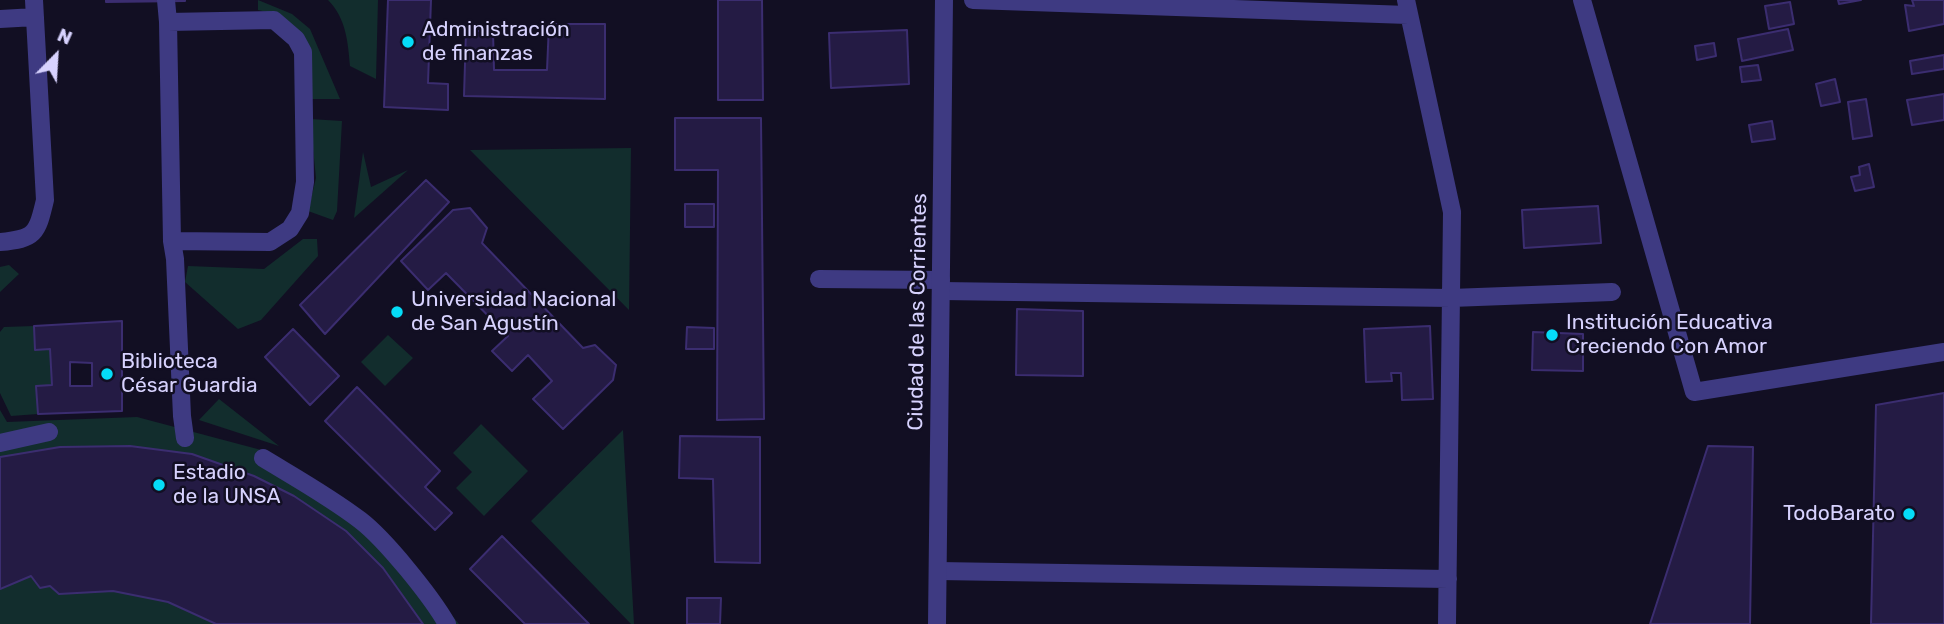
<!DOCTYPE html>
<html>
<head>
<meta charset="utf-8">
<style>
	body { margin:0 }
	#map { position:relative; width:1944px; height:624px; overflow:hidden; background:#120f23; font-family:Rubik,sans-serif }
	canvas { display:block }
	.north { position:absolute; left:21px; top:21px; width:70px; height:70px; -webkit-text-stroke:5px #120f23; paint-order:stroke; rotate:24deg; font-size:19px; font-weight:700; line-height:28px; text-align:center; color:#d7d2fe }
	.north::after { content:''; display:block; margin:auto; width:24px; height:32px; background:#d7d2fe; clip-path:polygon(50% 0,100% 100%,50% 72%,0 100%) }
</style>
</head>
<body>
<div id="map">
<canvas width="1944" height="624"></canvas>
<div class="north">N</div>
</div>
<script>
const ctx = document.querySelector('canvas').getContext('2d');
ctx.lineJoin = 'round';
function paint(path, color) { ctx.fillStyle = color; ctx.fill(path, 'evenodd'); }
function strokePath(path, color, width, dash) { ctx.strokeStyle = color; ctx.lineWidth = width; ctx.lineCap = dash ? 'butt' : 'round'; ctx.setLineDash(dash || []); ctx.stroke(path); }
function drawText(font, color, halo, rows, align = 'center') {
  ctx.font = font + ' Rubik,sans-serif'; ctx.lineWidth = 5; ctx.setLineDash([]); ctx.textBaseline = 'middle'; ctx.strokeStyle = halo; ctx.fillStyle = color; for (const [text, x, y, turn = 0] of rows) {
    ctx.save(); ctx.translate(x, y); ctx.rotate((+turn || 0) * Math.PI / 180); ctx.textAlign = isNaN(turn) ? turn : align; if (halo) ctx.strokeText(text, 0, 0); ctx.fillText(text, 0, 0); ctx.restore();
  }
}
const green = new Path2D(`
	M258 0 292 14 310 29 340 99H311L280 15 258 10Z
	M328 0H378L376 79 350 66C348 42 346 18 328 0Z
	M310 119 342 121 337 211 333 220 308 211 316 178Z
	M631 148 629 310 470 150Z
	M363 152 371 187 408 170 354 218Z
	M303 239H317L318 256 261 320 238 329 185 282 188 266 264 269Z
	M9 265 19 274 0 292V267Z
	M34 326 35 350 50 349 52 385 36 386 38 414 11 416 0 393V332L4 327Z
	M388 335 413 358 385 386 361 362Z
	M219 399 279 446 199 420Z
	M0 410 7 422 137 417 265 451 371 518 459 624H0Z
	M481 424 528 471 484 516 456 488 472 472 453 453Z
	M623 430 634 624H631L531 521Z`);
const building = new Path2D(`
	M106 0H185V1L106 2Z
	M388 0H431L428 83 448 84V110L384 107Z
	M718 0H762L763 100H718Z
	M1838 0H1861L1839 4Z
	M1912 0H1944V24L1909 31 1905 5 1914 6Z
	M1790 2 1794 24 1769 29 1765 6Z
	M549 24H605V99L464 96 466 31H493L494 70H547Z
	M1788 29 1793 50 1742 61 1738 39Z
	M907 30 909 84 831 88 829 33Z
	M1714 43 1716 56 1697 60 1695 46Z
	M1944 55V69L1912 74 1910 61Z
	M1758 65 1761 80 1742 82 1740 67Z
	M1835 79 1840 102 1821 106 1816 84Z
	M1944 94V120L1912 125 1907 100Z
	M1866 99 1872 136 1853 139 1848 102Z
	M675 118H761L764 419 717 420 718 170H675Z
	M1772 121 1775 139 1752 142 1749 125Z
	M1869 164 1874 187 1855 191 1851 177 1860 175 1859 167Z
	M426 180 449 202 325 334 300 305Z
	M685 204H714V227H685Z
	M1598 206 1601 243 1524 248 1522 210Z
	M470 208 487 228 482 243 583 348 595 345 616 365 613 380 563 429 533 399 552 381 528 355 512 371 492 351 508 336 446 273 428 290 401 261 453 210Z
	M1017 309 1083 311V376L1016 375Z
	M122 321V411L38 414 36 386 52 385 50 349 35 350 34 326ZM70 362 92 363V386H70Z
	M1430 326 1433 399 1402 400 1401 373H1391L1392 381 1366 382 1364 329Z
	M687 327 714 328V349H686Z
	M293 329 339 376 310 405 265 357Z
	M1533 332 1583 334V371L1532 370Z
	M357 387 440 471 425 487 452 513 435 530 325 421Z
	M1944 393V624H1871L1876 405Z
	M680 436 760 437V563L715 562 713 479 679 478Z
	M130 446 192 454 254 476 294 496 346 531 383 568 423 624H216L168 602 113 591 59 594 50 586 40 588 31 576 0 589V457L60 447Z
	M1708 446 1753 447 1750 624H1650Z
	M502 536 589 624H525L470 569Z
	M687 598H721L720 624H687Z`);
const service = new Path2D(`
	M166 0 168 22 172 241 175 259 182 416 185 438
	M1582 0 1694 392 1944 352
	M0 19 35 17
	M168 22 274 20 296 39 303 52 305 182 300 213 290 229 270 242 172 241
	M0 242C35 239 37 234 45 200L34 0
	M819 279 941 280
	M0 443 49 432
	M263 458C296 478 330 497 360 520 385 539 431 596 447 624`);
const minor = new Path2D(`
	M973 0 1408 15
	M1406 0 1452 212 1447 624
	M941 291 1451 298 1612 292
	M938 571 1448 579`);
const tertiary = new Path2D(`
	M937 624 944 0`);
const markers = [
	[408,42,7,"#05dcf7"],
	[397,312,7,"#05dcf7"],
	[1552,335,7,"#05dcf7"],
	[107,374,7,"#05dcf7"],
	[159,485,7,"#05dcf7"],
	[1909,514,7,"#05dcf7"]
];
const poiNames = [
	["Administración",422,30],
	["de finanzas",422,54],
	["Universidad Nacional",411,300],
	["de San Agustín",411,324],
	["Institución Educativa",1566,323],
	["Creciendo Con Amor",1566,347],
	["Biblioteca",121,362],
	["César Guardia",121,386],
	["Estadio",173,473],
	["de la UNSA",173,497],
	["TodoBarato",1895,514,"right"]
];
const streetNames = [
	["Ciudad de las Corrientes",918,312,-89]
];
paint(green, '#122d2d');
paint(building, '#241b44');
strokePath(building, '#3b2d70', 2);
strokePath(service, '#3e3a82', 18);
strokePath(minor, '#3e3a82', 18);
strokePath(tertiary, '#3e3a82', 18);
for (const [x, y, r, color] of markers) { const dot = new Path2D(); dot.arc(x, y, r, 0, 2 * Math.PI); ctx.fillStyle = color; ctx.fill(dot); strokePath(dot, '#120f23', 2.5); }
drawText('21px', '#d7d2fe', '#120f23', poiNames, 'left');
drawText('21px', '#d7d2fe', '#120f23', streetNames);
</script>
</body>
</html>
